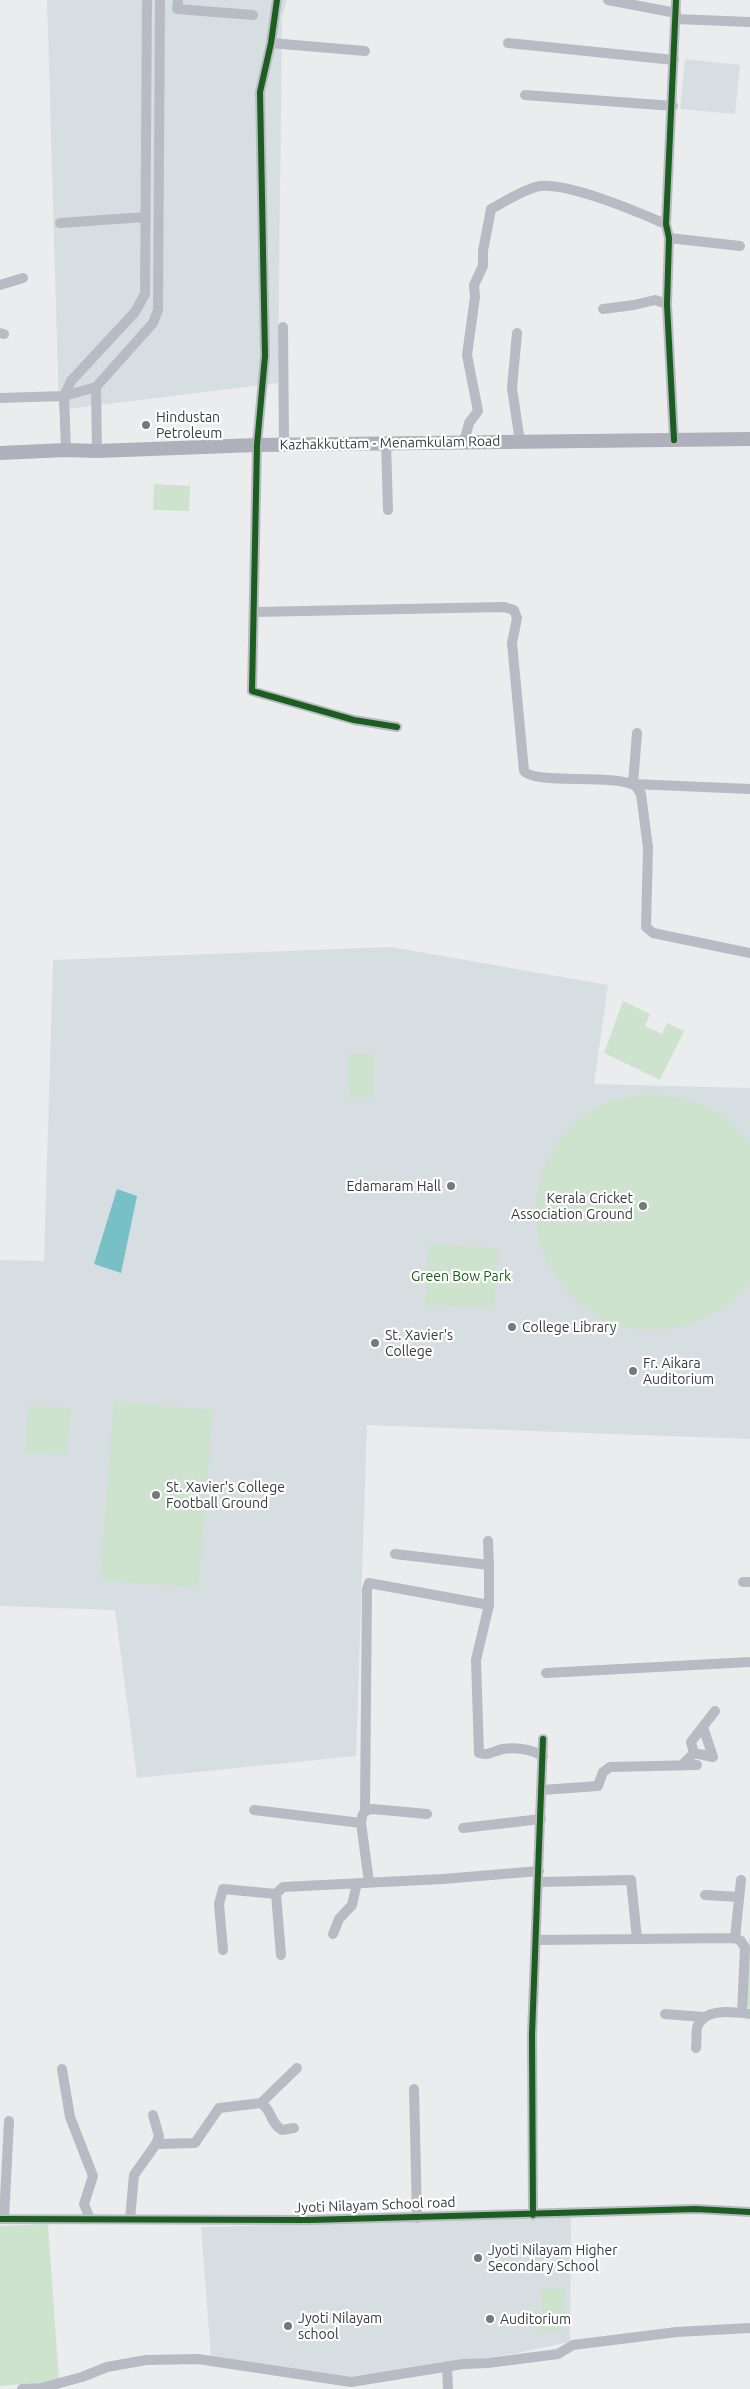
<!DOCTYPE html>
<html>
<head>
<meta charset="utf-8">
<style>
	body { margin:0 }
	canvas { display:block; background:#eaecee }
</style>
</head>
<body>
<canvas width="750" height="2389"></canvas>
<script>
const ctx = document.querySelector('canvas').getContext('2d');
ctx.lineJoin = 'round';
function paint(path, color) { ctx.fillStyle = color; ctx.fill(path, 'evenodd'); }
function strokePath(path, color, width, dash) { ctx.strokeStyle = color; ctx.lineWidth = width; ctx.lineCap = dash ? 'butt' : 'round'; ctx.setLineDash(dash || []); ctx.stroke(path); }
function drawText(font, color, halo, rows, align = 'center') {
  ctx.font = font + ' Ubuntu,sans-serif'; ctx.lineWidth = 4.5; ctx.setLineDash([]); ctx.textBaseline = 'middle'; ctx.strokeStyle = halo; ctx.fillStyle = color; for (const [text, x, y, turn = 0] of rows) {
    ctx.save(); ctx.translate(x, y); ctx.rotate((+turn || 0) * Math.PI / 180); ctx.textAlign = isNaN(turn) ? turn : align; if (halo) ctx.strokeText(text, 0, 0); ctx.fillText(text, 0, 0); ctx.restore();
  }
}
const built = new Path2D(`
	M47 0H287L282 16 278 383 59 410Z
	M685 59 740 65 735 114 680 109Z
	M391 947 608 985 594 1084 750 1088V1439L367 1425 356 1756 137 1778 115 1610 0 1606V1260L44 1261 53 960Z
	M571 2217 570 2342 512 2354 347 2377 211 2357 201 2227Z`);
const green = new Path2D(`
	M154 484 190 486 189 511 153 510Z
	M623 1001 650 1014 645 1026 662 1034 667 1023 684 1031 660 1080 604 1053Z
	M348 1053H373L374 1098H349Z
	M647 1094 685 1098 721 1114 750 1144V1281C740 1300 716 1313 697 1321 587 1368 486 1230 562 1138 575 1123 591 1108 610 1102 621 1097 635 1096 647 1094Z
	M428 1243 498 1248 494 1309 425 1305Z
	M114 1401 213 1410 198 1588 100 1580Z
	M28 1405 71 1408 67 1455 25 1452Z
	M749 1939H750V2010L745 2001Z
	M48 2224 59 2381 0 2386V2226Z
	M542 2288 565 2289 563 2332H540Z`);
const water = new Path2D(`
	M117 1189 137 1196 121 1273 94 1264Z`);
const street = new Path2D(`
	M178 0 177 9 253 15
	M277 0 271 43 260 92 265 356 257 445 252 691 354 720 397 727
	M608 0 676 13
	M676 19 750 22
	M271 43 365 51
	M508 43 674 60
	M525 95 673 106
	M60 223 145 217
	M669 238 740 246
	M0 285 23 278
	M603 309 634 305 655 300 667 304
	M283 327 284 444
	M0 333 4 334
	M517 333 512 388 520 442
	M0 398 64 396 96 387
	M674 440 667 304 669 238 666 224 676 0
	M464 442 469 423 478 411 467 355 475 297 474 285 483 266V251L491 209C504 202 526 188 540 186 571 183 637 212 666 224
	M386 443 388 510
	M66 450 64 396 71 381 135 312 145 294 147 0
	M97 451 96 387 153 323 158 310 160 0
	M254 612 504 607 514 610 517 618 512 643 524 771C535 785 614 773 636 786L641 794 648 848 646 927 653 933 750 953
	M637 733 633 784 750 789
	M488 1541 489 1565
	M395 1554 489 1565V1605L476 1660 479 1753C490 1756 493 1751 503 1749 518 1747 530 1749 543 1756
	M743 1582H750
	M546 1673 750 1662
	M694 1753 713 1757 703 1727
	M682 1765 694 1753 691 1742 715 1711
	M542 1790 598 1786 603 1772 610 1767 697 1765
	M254 1810 361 1823
	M365 1810 367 1589 369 1583 489 1605
	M463 1828 541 1819
	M369 1882 361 1823C362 1813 364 1810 373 1809L427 1814
	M539 1882 631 1880 637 1939
	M705 1895 739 1897
	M333 1934 339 1919 352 1905 357 1883
	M735 1938 741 1880
	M537 1940 735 1938 741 1941 745 1948 742 2013
	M223 1950 219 1904 223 1889 276 1894
	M281 1955 276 1894 283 1887 443 1879 539 1871
	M665 2014 704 2017
	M696 2048C697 2042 696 2034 697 2028 703 2007 733 2012 750 2014
	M62 2069 70 2117 93 2176 84 2204 90 2219
	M414 2089 417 2218
	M261 2103C273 2111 269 2122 282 2130L294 2128
	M153 2115 159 2136 156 2144
	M533 2215 532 2035 543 1739
	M0 2219 309 2220 696 2209 750 2212
	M4 2219 9 2121
	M130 2219 134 2175 156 2144 195 2143 219 2108 261 2103 297 2068
	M447 2366 448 2389
	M22 2389 41 2388 82 2377 107 2367 146 2360 198 2359 351 2382 463 2364 488 2363 558 2354 573 2345 677 2332 750 2328`);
const secondary = new Path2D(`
	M0 453 66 450 97 451 257 445 750 439`);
const cycleway = new Path2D(`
	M277 0 271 43 260 92 265 356 257 445 252 691 354 720 397 727
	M674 440 667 304 669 238 666 224 676 0
	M533 2215 532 2035 543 1739
	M0 2219 309 2220 696 2209 750 2212`);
const markers = [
	[146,425,5,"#76787a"],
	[451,1186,5,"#76787a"],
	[643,1206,5,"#76787a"],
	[512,1327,5,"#76787a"],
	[375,1343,5,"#76787a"],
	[633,1371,5,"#76787a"],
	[156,1495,5,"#76787a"],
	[478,2258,5,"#76787a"],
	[490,2319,5,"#76787a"],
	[288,2326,5,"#76787a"]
];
const poiNames = [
	["Hindustan",156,417],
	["Petroleum",156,433],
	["Edamaram Hall",441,1186,"right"],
	["Kerala Cricket",633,1198,"right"],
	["Association Ground",633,1214,"right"],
	["College Library",522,1327],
	["St. Xavier's",385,1335],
	["College",385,1351],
	["Fr. Aikara",643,1363],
	["Auditorium",643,1379],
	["St. Xavier's College",166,1487],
	["Football Ground",166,1503],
	["Jyoti Nilayam Higher",488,2250],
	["Secondary School",488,2266],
	["Jyoti Nilayam",298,2318],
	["school",298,2334],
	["Auditorium",500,2319]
];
const streetNames = [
	["Kazhakkuttam - Menamkulam Road",390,443,-1],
	["Jyoti Nilayam School road",375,2205,-2]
];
const parkNames = [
	["Green Bow Park",461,1276]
];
paint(built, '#d7dee2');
paint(green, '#cde3cd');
paint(water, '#77c0c6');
strokePath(street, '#b9bbc4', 10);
strokePath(secondary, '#aeb0bb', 14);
strokePath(cycleway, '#1b5e20', 6);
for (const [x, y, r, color] of markers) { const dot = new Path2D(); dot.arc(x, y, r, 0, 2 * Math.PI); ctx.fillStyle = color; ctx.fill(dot); strokePath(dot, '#fff', 2); }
drawText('14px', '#383a3b', '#fff', poiNames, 'left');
drawText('14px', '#383a3b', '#fff', streetNames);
drawText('14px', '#1a6019', '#fff', parkNames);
</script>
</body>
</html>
